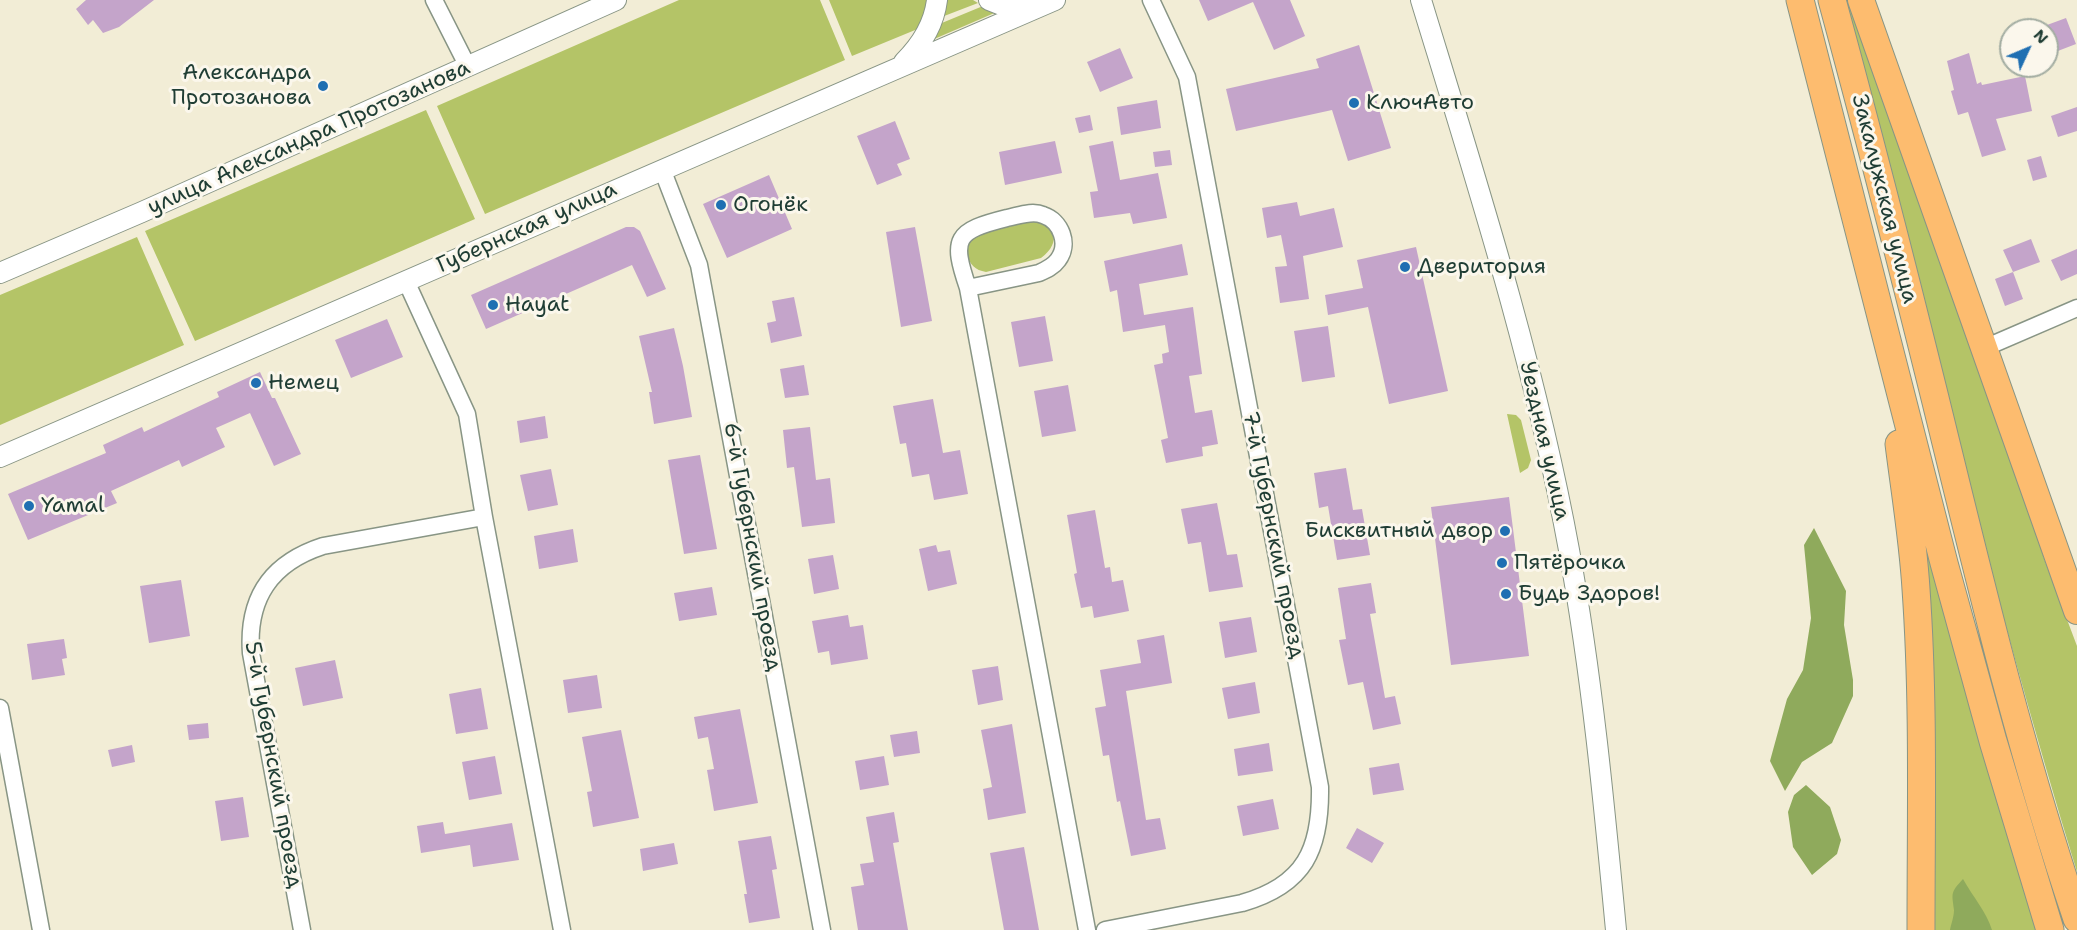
<!DOCTYPE html>
<html>
<head>
<meta charset="utf-8">
<style>
	body { margin:0 }
	#map { position:relative; width:2077px; height:930px; overflow:hidden; background:#f2edd6; font-family:"Shantell Sans",sans-serif }
	canvas { display:block }
	.north { position:absolute; left:1999px; top:18px; width:60px; height:60px; box-sizing:border-box; background:#fbf7ec; border:2px solid #a3ada2; border-radius:50%; rotate:46deg; font-size:16px; font-weight:700; line-height:24px; text-align:center; color:#1f3d34 }
	.north::after { content:''; display:block; margin:auto; width:21px; height:27px; background:#1f6fb2; clip-path:polygon(50% 0,100% 100%,50% 72%,0 100%) }
</style>
</head>
<body>
<div id="map">
<canvas width="2077" height="930"></canvas>
<div class="north">N</div>
</div>
<script>
const ctx = document.querySelector('canvas').getContext('2d');
ctx.lineJoin = 'round';
function paint(path, color) { ctx.fillStyle = color; ctx.fill(path, 'evenodd'); }
function strokePath(path, color, width, dash) { ctx.strokeStyle = color; ctx.lineWidth = width; ctx.lineCap = dash ? 'butt' : 'round'; ctx.setLineDash(dash || []); ctx.stroke(path); }
function drawText(font, color, halo, rows, align = 'center') {
  ctx.font = font + ' "Shantell Sans",sans-serif'; ctx.lineWidth = 6; ctx.setLineDash([]); ctx.textBaseline = 'middle'; ctx.strokeStyle = halo; ctx.fillStyle = color; for (const [text, x, y, turn = 0] of rows) {
    ctx.save(); ctx.translate(x, y); ctx.rotate((+turn || 0) * Math.PI / 180); ctx.textAlign = isNaN(turn) ? turn : align; if (halo) ctx.strokeText(text, 0, 0); ctx.fillText(text, 0, 0); ctx.restore();
  }
}
const green = new Path2D(`
	M679 0H820L845 60 485 214 437 106Z
	M829 0H929L920 28 852 56Z
	M943 0H973L978 3 939 18Z
	M1844 0H1854L2046 564 2077 646V872C1989 584 1919 291 1844 0Z
	M983 6 999 11 932 40 937 25Z
	M426 110 475 219 195 341 145 231Z
	M1030 221C1055 222 1063 242 1041 258L986 272C975 270 970 265 966 253L970 241 977 235Z
	M137 237 184 345 0 425V295Z
	M1507 414 1516 415 1521 420 1531 460 1528 468 1520 473Z
	M1918 521 1976 729 2037 930H1929Z`);
const forest = new Path2D(`
	M1814 528 1846 591 1844 625 1853 680V696L1832 743 1802 762 1785 791 1770 761 1787 699 1803 670 1811 618 1804 545Z
	M1806 785 1830 807 1841 840 1837 854 1812 875 1793 847 1788 812 1794 795Z
	M1963 879C1973 897 1986 911 1992 930H1950C1951 924 1954 917 1954 910 1952 893 1950 893 1963 879Z`);
const building = new Path2D(`
	M86 0H154L119 27 103 33 93 20 88 25 76 9Z
	M1199 0H1290L1305 36 1274 50 1253 2 1208 21Z
	M2066 18 2076 44 2050 54 2047 46V25Z
	M1359 45 1391 148 1348 161 1332 110 1236 131 1226 89 1319 68 1316 59Z
	M1120 48 1133 78 1100 92 1087 62Z
	M1969 53 1977 84 1981 82 1982 85 2025 76 2032 111 1996 119 2006 150 1982 157 1968 112 1958 115 1951 91 1954 90 1947 61Z
	M1157 100 1161 128 1121 135 1117 107Z
	M2077 107V131L2058 137 2051 116Z
	M1090 115 1093 130 1079 133 1075 118Z
	M895 121 910 159 897 164 902 175 877 185 857 136Z
	M1055 141 1062 173 1005 185 999 152Z
	M1113 141 1120 180 1158 173 1167 218 1133 224 1130 213 1094 218 1090 192 1098 191 1089 146Z
	M1170 150 1172 165 1155 167 1153 152Z
	M2041 156 2047 177 2033 181 2027 160Z
	M769 175 792 229 727 258 703 204Z
	M1297 202 1300 216 1334 208 1343 247 1303 256 1309 299 1280 303 1275 267 1287 266 1281 235 1267 238 1262 208Z
	M626 227H634L640 231 666 289 647 297 632 265 486 329 471 295Z
	M915 227 932 321 901 327 886 232Z
	M2031 239 2040 262 2013 272 2003 250Z
	M1182 244 1188 275 1139 284 1144 315 1193 307 1202 374 1189 376 1195 413 1212 410 1218 444 1202 447 1203 456 1166 463 1161 440 1168 438 1154 365 1163 363 1162 354 1169 352 1165 325 1123 332 1117 290 1110 292 1104 261Z
	M1416 247 1448 391 1389 404 1368 307 1328 315 1325 295 1363 288 1357 260Z
	M2077 249V274L2061 281 2051 260Z
	M2013 272 2023 299 2005 306 1995 279Z
	M794 297 802 336 771 343 767 323 776 321 772 301Z
	M1045 316 1053 361 1019 367 1011 322Z
	M387 319 403 357 351 378 335 340Z
	M1328 326 1335 377 1302 382 1294 331Z
	M674 328 683 366 692 417 654 424 649 392H652L639 336Z
	M804 365 809 395 785 398 780 369Z
	M260 372 272 398H275L301 454 274 466 250 413 216 428 225 447 182 467 179 460 111 491 117 503 28 540 8 494 106 453 103 445 142 427 144 432 219 397 217 392Z
	M1068 385 1076 431 1042 437 1034 391Z
	M933 399 943 453 960 450 968 494 934 500 929 474 912 477 906 443 900 444 893 406Z
	M545 416 548 438 520 443 517 421Z
	M810 427 816 480 830 478 835 523 802 527 794 467 787 468 783 430Z
	M700 455 717 549 684 554 668 460Z
	M1346 468 1353 510 1362 509 1370 555 1337 560 1328 506 1319 508 1314 473Z
	M551 469 558 505 528 511 520 475Z
	M1509 497 1529 656 1451 665 1431 507Z
	M1217 503 1227 555 1237 554 1243 587 1209 592 1201 542 1188 544 1181 509Z
	M1095 510 1105 568 1110 567 1112 582 1123 580 1129 611 1094 618 1092 606 1081 608 1074 574 1077 573 1067 515Z
	M573 529 578 562 539 569 534 536Z
	M936 545 938 552 950 550 957 584 928 591 919 549Z
	M833 555 839 589 814 594 808 559Z
	M181 580 190 636 149 643 140 586Z
	M1371 583 1376 613 1370 614 1385 698 1395 696 1401 724 1373 730 1363 682 1348 685 1339 640 1346 639 1338 588Z
	M712 587 717 615 679 621 674 593Z
	M848 615 850 627 863 625 868 659 831 665 829 651 818 653 812 621Z
	M1251 617 1257 652 1225 658 1219 622Z
	M1164 635 1172 683 1126 691 1146 820 1160 818 1166 849 1131 856 1120 801 1117 802 1109 755 1103 756 1095 708 1106 706 1100 670 1141 663 1137 640Z
	M64 639 67 658 62 659 65 675 32 680 27 644Z
	M335 660 343 698 303 706 295 668Z
	M998 666 1003 700 978 705 972 670Z
	M597 675 602 708 568 713 563 680Z
	M1255 682 1260 713 1228 719 1222 688Z
	M481 688 488 729 456 734 449 694Z
	M740 709 758 803 714 811 707 770 714 769 708 737 698 739 694 717Z
	M208 723 209 738 189 740 187 725Z
	M1012 724 1026 813 988 820 983 789 992 787 981 730Z
	M621 730 639 818 593 827 587 792 592 791 582 737Z
	M917 731 920 753 894 757 890 735Z
	M1269 743 1273 771 1238 776 1234 749Z
	M132 745 135 762 112 767 108 750Z
	M495 756 502 794 469 800 462 762Z
	M884 756 889 785 860 790 855 761Z
	M1399 763 1404 790 1373 795 1369 768Z
	M243 797 249 837 221 841 215 801Z
	M1273 799 1279 829 1243 836 1237 806Z
	M894 812 899 842 893 843 908 930H858L851 887 864 885 860 864 874 862 866 817Z
	M443 822 445 834 512 823 519 860 473 867 470 845 421 853 417 826Z
	M1357 828 1384 843 1372 863 1346 848Z
	M771 836 777 869 772 870 780 918 749 923 744 894H747L738 841Z
	M674 843 678 864 643 871 640 849Z
	M1024 847 1039 930H1004L990 853Z`);
const minor = new Path2D(`
	M434 0 468 67
	M662 169 699 265 822 930
	M406 281 467 414 484 517 562 930
	M968 288 1039 273C1046 270 1053 267 1058 260 1070 244 1061 221 1043 215 1032 210 1018 216 1007 218 955 231 951 238 968 288L1087 930
	M1982 349 2077 308
	M0 708 41 930
	M302 930 251 653C247 598 271 563 323 546L484 517
	M1105 930 1242 903C1305 885 1321 849 1320 787L1187 77 1151 0`);
const tertiary = new Path2D(`
	M989 0 1004 6 1034 7
	M1421 0C1476 180 1535 364 1569 550 1592 676 1604 803 1616 930
	M904 62C922 44 934 25 937 0
	M0 273 142 212 616 0
	M0 457 1055 0`);
const primary = new Path2D(`
	M1861 0 2077 611`);
const trunk = new Path2D(`
	M1800 0 1944 563 1993 741 2050 930
	M1832 0C1868 132 1902 265 1935 398 1978 573 2019 748 2077 919
	M1899 444C1905 492 1913 540 1916 589 1924 702 1921 816 1921 930`);
const markers = [
	[323,86,6,"#1f6fb2"],
	[1354,103,6,"#1f6fb2"],
	[721,205,6,"#1f6fb2"],
	[1405,267,6,"#1f6fb2"],
	[493,305,6,"#1f6fb2"],
	[256,383,6,"#1f6fb2"],
	[29,506,6,"#1f6fb2"],
	[1505,531,6,"#1f6fb2"],
	[1502,563,6,"#1f6fb2"],
	[1506,594,6,"#1f6fb2"]
];
const poiNames = [
	["Александра",311,73,"right"],
	["Протозанова",311,98,"right"],
	["КлючАвто",1366,103],
	["Огонёк",733,205],
	["Дверитория",1417,267],
	["Hayat",505,305],
	["Немец",268,383],
	["Yamal",41,506],
	["Бисквитный двор",1493,531,"right"],
	["Пятёрочка",1514,563],
	["Будь Здоров!",1518,594]
];
const streetNames = [
	["улица Александра Протозанова",309,138,-24],
	["Закалужская улица",1884,199,76],
	["Губернская улица",527,228,-24],
	["Уездная улица",1544,441,77],
	["7-й Губернский проезд",1273,535,79],
	["6-й Губернский проезд",752,547,80],
	["5-й Губернский проезд",273,765,80]
];
paint(green, '#b4c467');
paint(forest, '#8faa5c');
paint(building, '#c4a4ca');
strokePath(minor, '#889585', 19);
strokePath(tertiary, '#889585', 22);
strokePath(primary, '#889585', 28);
strokePath(trunk, '#889585', 29);
strokePath(minor, '#fff', 16);
strokePath(tertiary, '#fff', 20);
strokePath(primary, '#fdbc6f', 26);
strokePath(trunk, '#fdbc6f', 27);
for (const [x, y, r, color] of markers) { const dot = new Path2D(); dot.arc(x, y, r, 0, 2 * Math.PI); ctx.fillStyle = color; ctx.fill(dot); strokePath(dot, '#fbf7ec', 2); }
drawText('22px', '#1f3d34', '#fbf7ec', poiNames, 'left');
drawText('22px', '#1f3d34', '#fbf7ec', streetNames);
</script>
</body>
</html>
